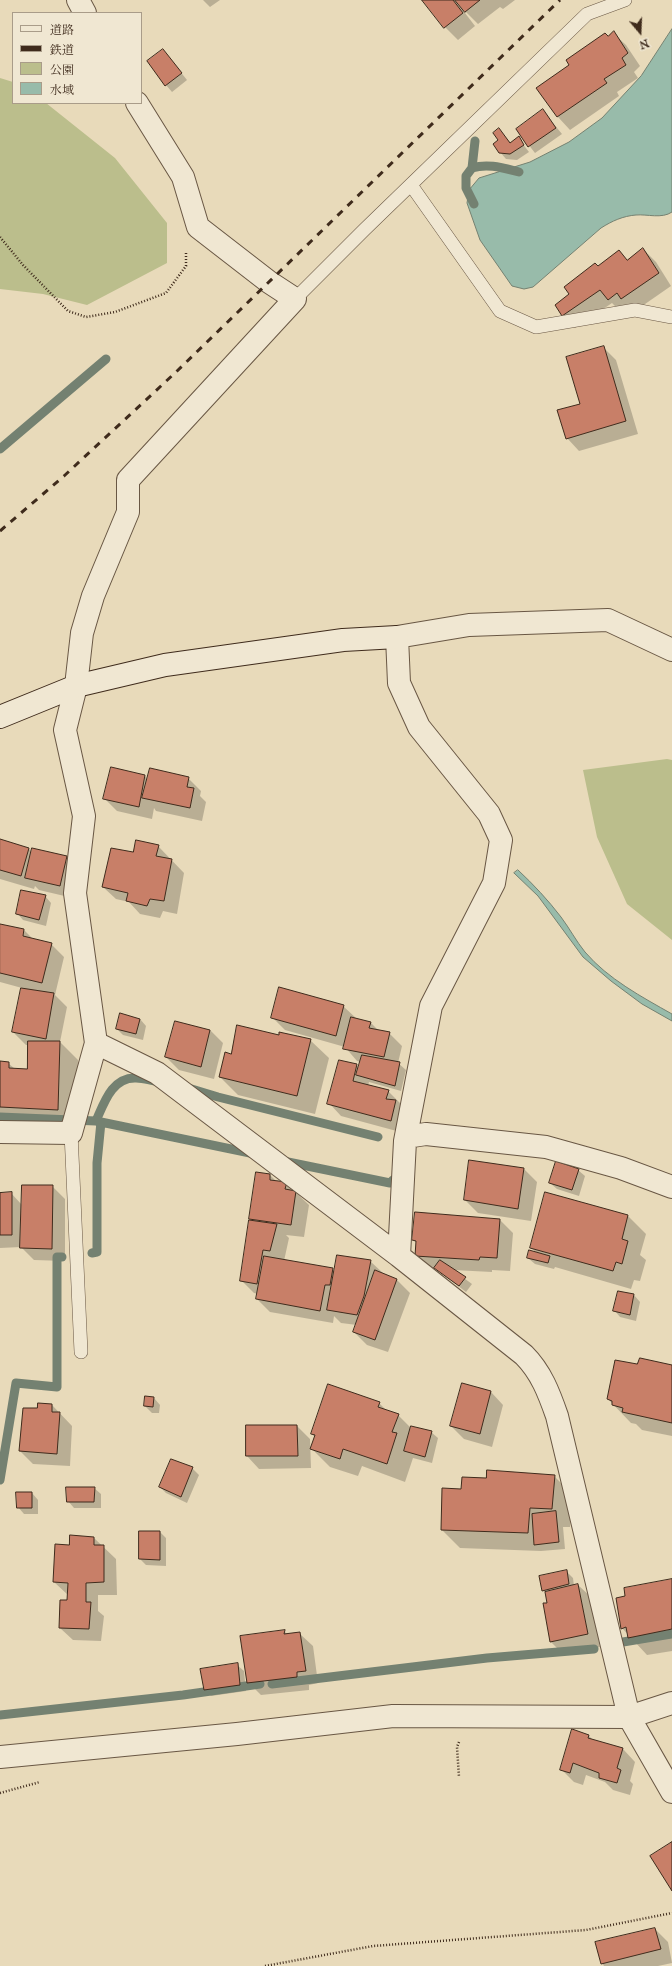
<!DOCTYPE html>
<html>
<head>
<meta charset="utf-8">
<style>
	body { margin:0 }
	#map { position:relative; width:672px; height:1966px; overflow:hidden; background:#e8daba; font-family:"IM FELL Great Primer","Noto Serif JP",serif }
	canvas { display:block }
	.legend { position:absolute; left:12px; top:12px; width:130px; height:92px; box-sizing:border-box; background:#f0e7d2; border:1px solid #a99c89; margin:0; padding:5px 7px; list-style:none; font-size:12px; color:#3f2b1c }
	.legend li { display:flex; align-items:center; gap:8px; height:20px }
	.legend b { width:20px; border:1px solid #a99c89 }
	.north { position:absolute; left:620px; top:12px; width:40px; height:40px; -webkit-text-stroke:3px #f0e7d2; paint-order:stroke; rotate:161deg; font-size:11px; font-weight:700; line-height:16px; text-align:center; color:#3f2b1c }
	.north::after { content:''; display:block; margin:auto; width:14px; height:18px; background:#3f2b1c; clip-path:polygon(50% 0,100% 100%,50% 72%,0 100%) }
</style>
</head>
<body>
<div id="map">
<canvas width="672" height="1966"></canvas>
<ul class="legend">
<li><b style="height:5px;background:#f0e7d2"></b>道路</li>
<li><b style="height:5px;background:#3f2b1c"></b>鉄道</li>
<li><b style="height:11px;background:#bbbe8c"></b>公園</li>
<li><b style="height:11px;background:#98bbaa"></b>水域</li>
</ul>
<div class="north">N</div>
</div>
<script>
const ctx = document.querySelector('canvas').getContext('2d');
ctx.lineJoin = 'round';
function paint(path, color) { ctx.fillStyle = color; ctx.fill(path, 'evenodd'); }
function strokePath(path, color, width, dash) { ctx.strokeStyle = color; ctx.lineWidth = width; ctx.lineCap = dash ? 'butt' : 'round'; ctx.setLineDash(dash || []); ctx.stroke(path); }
const green = new Path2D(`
	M0 78 13 82V103H46L115 158 167 223V263L87 305 43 294 0 289Z
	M667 759 672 760V940L627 904 597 837 583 770Z`);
const water = new Path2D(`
	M672 29V212C662 219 647 214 636 215 623 216 612 221 601 228L533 287 524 289 512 286 480 240 467 203 469 190 479 178 530 162 569 142 602 118 641 76Z
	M518 870C534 885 548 900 561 917 570 929 576 941 585 952 608 979 642 997 672 1014V1021L642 1004 611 981 583 957 538 896 514 873Z`);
const shadow = new Path2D(`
	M203 0H220L210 7Z
	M424 0H515L503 9 500 7 478 24 466 12 465 13 475 26 458 40 445 27Z
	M613 33 626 45 640 66 634 72 638 78 617 92 619 96 570 130 558 117 538 88Z
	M163 50 187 80 172 92 166 85Z
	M543 111 562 134 535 153 517 130Z
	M499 130 511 143 518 138 529 152 517 160 506 159 500 152Z
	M643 249 656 262 671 286 635 311 621 312 612 303 575 328 563 315 571 294 598 268 619 252 628 261Z
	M603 347 616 360 638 434 579 451 567 438Z
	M145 776 148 779 188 778 201 791 200 796 206 802 202 821 156 811 154 808 152 819 117 811 104 798Z
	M0 840 29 849 32 852 66 857 79 870 73 898 39 890 35 886 34 889 0 879Z
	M158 846 184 873 177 914 163 911 160 918 140 914 129 902 116 899 103 887 134 853Z
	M45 896 51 903 46 926 23 920 17 913Z
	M0 925 24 930 34 940 51 944 64 957 55 995 67 1007 60 1042 78 1060 76 1128 0 1129V1062L8 1063 15 1069 28 1070 29 1045H26L13 1032 22 988 0 982Z
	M343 1006 357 1019 371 1023 379 1031 389 1033 402 1046 398 1063 406 1070 401 1091 369 1082 368 1086 388 1091 401 1104 404 1133 341 1116 329 1103 340 1061 357 1065 359 1068 361 1062 357 1061 345 1047 285 1030 272 1017Z
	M140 1019 146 1026 143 1040 123 1035 117 1029Z
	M176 1022 210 1030 223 1043 214 1079 179 1070 166 1057Z
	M279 1036 310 1040 329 1058 315 1114 238 1095 220 1077 231 1055Z
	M524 1169 537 1182 531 1221 478 1213 465 1200Z
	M578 1170 585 1176 579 1196 557 1189 550 1183Z
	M270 1175 277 1182 286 1183 309 1205 304 1237 286 1235 289 1238 284 1261 332 1269 335 1272 370 1261 384 1274 397 1280 410 1293 388 1352 367 1345 354 1332 357 1325 341 1323 334 1316 333 1323 270 1312 257 1299 258 1294 254 1293 241 1280 253 1222 250 1219Z
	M52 1186 65 1199V1261L34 1260 21 1247 0 1248V1194L11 1193 22 1205Z
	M628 1216 646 1234 640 1255 646 1260 640 1281 634 1280 631 1289 555 1267 554 1269 535 1264 528 1258 538 1254 531 1248Z
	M500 1220 513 1233 510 1271 492 1270V1272L453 1270 472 1284 466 1292 436 1269 429 1268 416 1255 417 1243 413 1240Z
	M619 1292 634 1295 640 1302 636 1321 620 1317 614 1310Z
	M638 1365 672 1366V1436L642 1430 636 1424 631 1423 608 1399Z
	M491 1392 503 1405 492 1447 464 1439 451 1426Z
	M154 1398 160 1405 159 1413H152L145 1406Z
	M379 1403 387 1411 398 1415 411 1428 431 1432 438 1438 432 1463 413 1458 405 1482 362 1466 358 1476 330 1467 311 1448 315 1437 312 1434Z
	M52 1405 72 1426 70 1466 33 1464 20 1451 38 1409Z
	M297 1426 310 1439 311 1468 259 1469 247 1456Z
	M192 1468 199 1475 187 1503 166 1493 160 1487Z
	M554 1476 572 1494 570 1527H563L565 1549 541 1551 460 1548 442 1530 462 1490 487 1479Z
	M94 1488 101 1494V1508H74L68 1501Z
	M32 1493 38 1500V1514H24L18 1507Z
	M160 1532 166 1538V1566L146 1565 140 1559Z
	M94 1538 116 1559 117 1595H98V1611L104 1616 101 1641 73 1640 60 1628 68 1595 54 1582Z
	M566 1571 573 1578 574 1586 578 1585 591 1597 600 1647 564 1655 551 1642 544 1604 548 1603 547 1594 543 1590Z
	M672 1580V1651L647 1655 622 1628Z
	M284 1631 288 1635 300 1634 313 1646 318 1683 309 1685V1690L261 1695 248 1682Z
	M237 1665 244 1671 246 1691 211 1696 205 1690Z
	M589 1736 593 1740 623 1749 635 1762 630 1781 633 1784 630 1795 613 1790 605 1782 586 1775 583 1785 574 1782 561 1769Z
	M655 1929 668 1942 672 1963 658 1966H604L602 1963Z`);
const stream = new Path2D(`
	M472 168C488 163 503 168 519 172
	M474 204 466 188V176L472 168 475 141
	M0 449 106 359
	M185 1087 218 1097 378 1137
	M0 1117 96 1121 255 1154
	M96 1121C104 1103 112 1077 136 1078 143 1078 149 1080 155 1081
	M283 1161 390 1183 393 1180
	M92 1253 97 1252V1163L101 1122
	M0 1480 16 1383 57 1387V1257H62
	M623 1642 672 1634
	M272 1684 487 1658 594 1649
	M0 1715 183 1695 260 1684`);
const building = new Path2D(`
	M422 0H453L463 13 444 28Z
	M455 0H480L465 12Z
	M614 31 628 53 622 58 626 65 604 79 607 83 557 117 536 88 569 65 566 60 605 33 608 36Z
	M163 49 182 73 165 86 147 61Z
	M543 109 556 128 528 147 516 129Z
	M499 128 510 143 519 136 524 145 510 154 499 153 493 144 498 140 493 133Z
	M643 248 659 273 621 299 617 293 608 300 600 290 562 316 555 305 569 294 564 287 595 263 598 266 619 250 627 260Z
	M604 346 626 421 566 439 557 410 580 404 566 357Z
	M111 767 145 775 139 807 103 799Z
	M150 768 189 777 187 787 194 788 190 808 142 798Z
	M0 839 29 848 21 876 0 870Z
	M136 840 159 845 156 856 172 859 164 901 150 899 147 906 126 901 128 893 102 887 111 848 133 852Z
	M32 848 67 856 60 886 25 878Z
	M21 890 46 895 39 920 16 914Z
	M0 924 24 929 23 936 52 943 42 983 0 973Z
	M279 987 344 1005 336 1036 271 1018Z
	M21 988 54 993 46 1039 12 1032Z
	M120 1013 140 1019 136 1034 116 1029Z
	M351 1017 371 1022 369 1028 390 1032 384 1057 343 1049Z
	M175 1021 210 1030 201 1067 165 1057Z
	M237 1025 279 1035V1032L311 1039 297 1096 219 1077 225 1052 231 1054Z
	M28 1041H60L58 1110 0 1107V1061L9 1062V1068L27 1069Z
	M362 1055 400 1062 395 1086 356 1075Z
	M339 1060 357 1064 353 1081 389 1090 386 1099 396 1100 391 1121 327 1104Z
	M469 1160 524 1168 518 1209 464 1200Z
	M556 1161 579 1169 572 1190 549 1183Z
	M256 1172 270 1174V1180L287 1182 285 1189 296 1191 291 1225 249 1219Z
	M22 1185H53L52 1249 20 1248Z
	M12 1192V1235H0V1193Z
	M545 1192 628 1215 622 1239 628 1241 622 1264 616 1262 613 1271 530 1248Z
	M415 1212 500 1219 497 1258 480 1257 479 1260 415 1256 416 1241 412 1240Z
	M249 1220 277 1224 270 1251 263 1250 257 1284 240 1281Z
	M529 1250 550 1256 548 1263 527 1258Z
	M337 1255 371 1260 364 1296 357 1315 327 1310Z
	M264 1256 333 1268 330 1285H325L320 1311 256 1299Z
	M440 1260 466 1277 459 1286 434 1268Z
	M375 1270 397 1279 375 1340 353 1332Z
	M618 1291 634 1294 630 1315 613 1311Z
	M640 1358 672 1365V1423L622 1412 623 1408 612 1405V1401L607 1399 615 1360 637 1364Z
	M462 1383 491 1391 480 1434 450 1426Z
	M328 1384 380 1402 378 1407 399 1414 392 1432 397 1433 387 1464 343 1449 340 1459 310 1449 315 1435 311 1434Z
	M145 1396 154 1397 153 1407 144 1406Z
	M38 1403 52 1404V1412H60L57 1454 19 1451 23 1408H37Z
	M246 1425H297L298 1456H246Z
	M411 1426 432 1431 425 1457 404 1451Z
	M171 1459 193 1467 181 1497 159 1487Z
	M487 1470 555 1475 552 1509 530 1508 528 1533 441 1530 442 1488 461 1489 462 1477 486 1478Z
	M66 1487H95L94 1502H67Z
	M16 1492H32V1508H17Z
	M556 1511 559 1542 534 1545 532 1514Z
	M139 1531H160V1560L139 1559Z
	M70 1535 94 1537V1545H104V1582L86 1583V1602H91L89 1629 59 1628 60 1600H67L68 1583 53 1582 55 1544 69 1545Z
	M567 1570 569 1584 542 1591 539 1576Z
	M672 1579V1629L628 1638 626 1627 621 1629 616 1598 625 1596 624 1588Z
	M578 1584 588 1634 550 1642 543 1603H547L545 1592Z
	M285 1630 284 1634 300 1632 306 1671 297 1672V1677L247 1683 240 1636Z
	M238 1663 240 1685 204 1690 200 1669Z
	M572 1729 589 1735 588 1738 623 1748 617 1768 621 1770 617 1783 599 1778V1773L573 1763 570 1773 560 1770Z
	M672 1842V1891L650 1856Z
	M655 1928 661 1949 601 1964 595 1942Z`);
const path = new Path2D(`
	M0 237 23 265 68 311 86 317 115 312 166 293 186 266V251
	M459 1742 457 1747 459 1777
	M0 1793 40 1782
	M265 1966 373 1946 586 1930 672 1913`);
const lane = new Path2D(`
	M411 185 500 311 536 327 635 310 672 317
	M295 299 365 229 587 14 625 0
	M71 1133 81 1352`);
const street = new Path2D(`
	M78 0 85 13
	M96 1043 157 1073 399 1256 524 1355C541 1372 549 1393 557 1416L629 1717 672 1792
	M0 1132 71 1133 96 1043 75 893 84 816 65 730 76 686 82 633 93 596 128 512V480L295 299 269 282 198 227 183 177 137 103
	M406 1137 426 1134 546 1147 621 1168 672 1187
	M399 1256 405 1141 431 1006 494 883 501 840 489 814 419 727 399 683 397 637 469 625 608 620 672 650
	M0 1757 237 1734 393 1716 629 1717 672 1703`);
const secondary = new Path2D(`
	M0 717 76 686 165 665 343 640 397 637`);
const rail = new Path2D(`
	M0 531 64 476 176 372 560 0`);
paint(green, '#bbbe8c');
paint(water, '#98bbaa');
strokePath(water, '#748171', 1);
paint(shadow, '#0003');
strokePath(stream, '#748171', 9);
paint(building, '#c87f68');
strokePath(building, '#3f2b1c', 1);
strokePath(lane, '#695744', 14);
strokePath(street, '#695744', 24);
strokePath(secondary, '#3f2b1c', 24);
strokePath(path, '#3f2b1c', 2.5, [1, 2]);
strokePath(lane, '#f0e7d2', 13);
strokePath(street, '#f0e7d2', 22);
strokePath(secondary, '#f0e7d2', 22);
strokePath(rail, '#3f2b1c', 3, [7, 7]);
</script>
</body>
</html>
